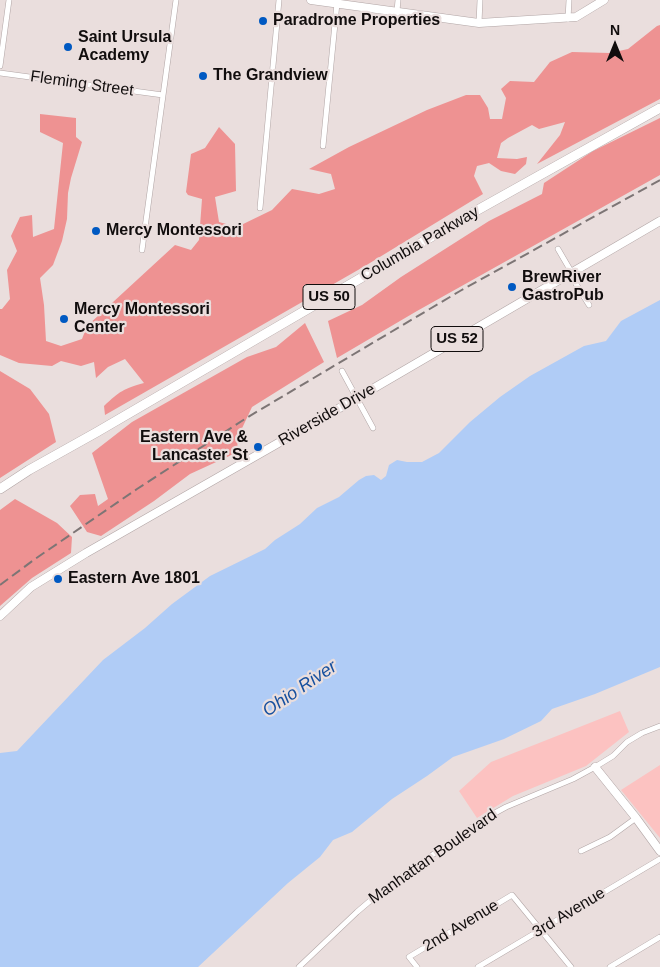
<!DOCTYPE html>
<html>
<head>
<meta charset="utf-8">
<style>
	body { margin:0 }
	#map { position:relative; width:660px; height:967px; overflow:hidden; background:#eadedd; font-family:Helvetica,sans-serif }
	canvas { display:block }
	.north { position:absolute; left:590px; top:20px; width:50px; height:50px; -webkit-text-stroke:4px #eadedd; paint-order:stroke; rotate:0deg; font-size:14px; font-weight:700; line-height:20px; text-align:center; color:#110d0d }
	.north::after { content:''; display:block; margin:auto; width:18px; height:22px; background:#110d0d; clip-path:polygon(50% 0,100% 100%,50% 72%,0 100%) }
</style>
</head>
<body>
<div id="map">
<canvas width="660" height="967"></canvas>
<div class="north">N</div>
</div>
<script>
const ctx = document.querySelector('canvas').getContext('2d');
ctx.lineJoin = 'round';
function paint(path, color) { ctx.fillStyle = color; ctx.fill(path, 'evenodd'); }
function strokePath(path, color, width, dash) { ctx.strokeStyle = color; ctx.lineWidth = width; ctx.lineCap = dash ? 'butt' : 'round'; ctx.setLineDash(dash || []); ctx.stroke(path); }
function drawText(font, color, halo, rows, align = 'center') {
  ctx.font = font + ' Helvetica,sans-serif'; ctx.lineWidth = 4.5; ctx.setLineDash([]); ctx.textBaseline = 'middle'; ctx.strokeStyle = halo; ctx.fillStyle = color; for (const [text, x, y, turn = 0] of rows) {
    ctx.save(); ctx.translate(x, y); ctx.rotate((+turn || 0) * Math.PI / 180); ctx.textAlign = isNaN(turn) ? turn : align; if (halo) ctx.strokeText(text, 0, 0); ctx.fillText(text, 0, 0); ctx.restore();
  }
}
const green = new Path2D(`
	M620 711 629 732 586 766 513 796 477 818 459 791 491 762Z
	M660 765V838L621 790Z`);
const forest = new Path2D(`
	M660 25V99L537 164 560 135 565 122 539 129 532 125 508 138 501 143 497 158 517 159 527 157 526 164 515 174 501 171 489 163 477 166 474 176 483 194 365 266 105 415 104 406C120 391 123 389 144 383L125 359 108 367 96 378 94 362 81 366 61 361 52 366 19 363 0 355V309H2L10 299 7 270 17 251 11 236 20 217 32 215 33 237 54 229 63 143 40 132V114L76 118V137L82 142 71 178 68 193 67 219 62 241 53 265 40 278 44 305 46 341 61 346 82 339 87 326 175 245 191 250 199 240 202 199 188 195 186 192 191 154 205 148 219 127 235 144 236 191 215 197 219 222 237 227 272 210 292 189 319 194 335 189 331 174 309 169 349 147 427 110 466 95H480L488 108 490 119H502L506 98 501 89 510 81 534 82 550 62 572 52 610 53 628 49 657 26Z
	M660 118V175L417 311 337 358 328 321 362 305 401 277 489 221 542 194 544 183 593 151Z
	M305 323 324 362 252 407 237 439 238 452 190 474 154 501 101 536 87 532 70 506 80 495 95 494 98 506 108 499 92 453 132 422 247 357 276 347Z
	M0 371 30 389 49 414 56 442 0 478Z
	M15 499 57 523 72 537 71 553 32 578 0 606V510Z`);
const water = new Path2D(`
	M660 300V667L595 694 552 709 541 721 504 739 453 757 427 776 392 799 352 832 333 840 320 857 288 883 198 967H0V753L17 751 103 660 145 628 172 604 210 576 265 549 275 540 300 524 317 508 339 497 359 480 366 476 374 475 381 480 386 476 389 465 397 460 407 462H422L439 453 470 422 500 397 530 376 584 346 606 341 621 321Z`);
const street = new Path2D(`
	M397 11 398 0
	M568 19 569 0
	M479 23 480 0
	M0 66 9 0
	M0 73 163 95
	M323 146 337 3
	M260 208 279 0
	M558 249 572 273 573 279 589 305
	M142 250 176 0
	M342 371 373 428
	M581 851 610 837 636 818
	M299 967 357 912 384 889 482 820 506 807 573 779 595 767 613 756 627 742 642 733 660 726
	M417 967 409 957 512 895 571 967
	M478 967 660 859
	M610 967 660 937`);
const secondary = new Path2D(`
	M311 0 479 23 576 17 604 0
	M595 767 636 818 660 851`);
const primary = new Path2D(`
	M0 616 31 587 86 553 357 398 660 221`);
const highway = new Path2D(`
	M0 489 29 470 97 432 474 212 660 108`);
const rail = new Path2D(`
	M0 585 35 559 137 489 248 417 460 291 660 180`);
const markers = [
	[263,21,5,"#0059c2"],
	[68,47,5,"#0059c2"],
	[203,76,5,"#0059c2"],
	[96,231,5,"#0059c2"],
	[512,287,5,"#0059c2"],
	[64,319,5,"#0059c2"],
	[258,447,5,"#0059c2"],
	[58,579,5,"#0059c2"]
];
const shields = [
	[329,297,52],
	[457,339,52]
];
const shieldNames = [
	["US 50",329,297],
	["US 52",457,339]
];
const poiNames = [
	["Paradrome Properties",273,21],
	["Saint Ursula",78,38],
	["Academy",78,56],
	["The Grandview",213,76],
	["Mercy Montessori",106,231],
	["BrewRiver",522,278],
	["GastroPub",522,296],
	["Mercy Montessori",74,310],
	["Center",74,328],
	["Eastern Ave &",248,438,"right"],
	["Lancaster St",248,456,"right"],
	["Eastern Ave 1801",68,579]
];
const streetNames = [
	["Fleming Street",82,84,8],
	["Columbia Parkway",420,244,-30],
	["Riverside Drive",327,415,-30],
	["Manhattan Boulevard",433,857,-35],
	["3rd Avenue",569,913,-31],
	["2nd Avenue",461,926,-31]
];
const waterNames = [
	["Ohio River",300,689,-34]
];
paint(green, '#fcc2c1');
paint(forest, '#ee9292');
paint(water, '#b0ccf6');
strokePath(street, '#b1a5a5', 6);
strokePath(secondary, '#b1a5a5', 9);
strokePath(primary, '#b1a5a5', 9);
strokePath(highway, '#b1a5a5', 10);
strokePath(street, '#fff', 5);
strokePath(secondary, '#fff', 8);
strokePath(primary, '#fff', 8);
strokePath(highway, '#fff', 9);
strokePath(rail, '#7d7575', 2, [10, 5]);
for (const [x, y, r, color] of markers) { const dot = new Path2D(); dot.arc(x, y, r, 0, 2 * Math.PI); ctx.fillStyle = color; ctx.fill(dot); strokePath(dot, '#eadedd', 2); }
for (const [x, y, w] of shields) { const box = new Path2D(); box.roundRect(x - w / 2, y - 12.5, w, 25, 4); ctx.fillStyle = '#eadedd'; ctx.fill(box); strokePath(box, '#110d0d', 1); }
drawText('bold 15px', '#110d0d', null, shieldNames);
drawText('bold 16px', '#110d0d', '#eadedd', poiNames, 'left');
drawText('16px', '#110d0d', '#eadedd', streetNames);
drawText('italic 18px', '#16509f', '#eadedd', waterNames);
</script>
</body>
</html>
